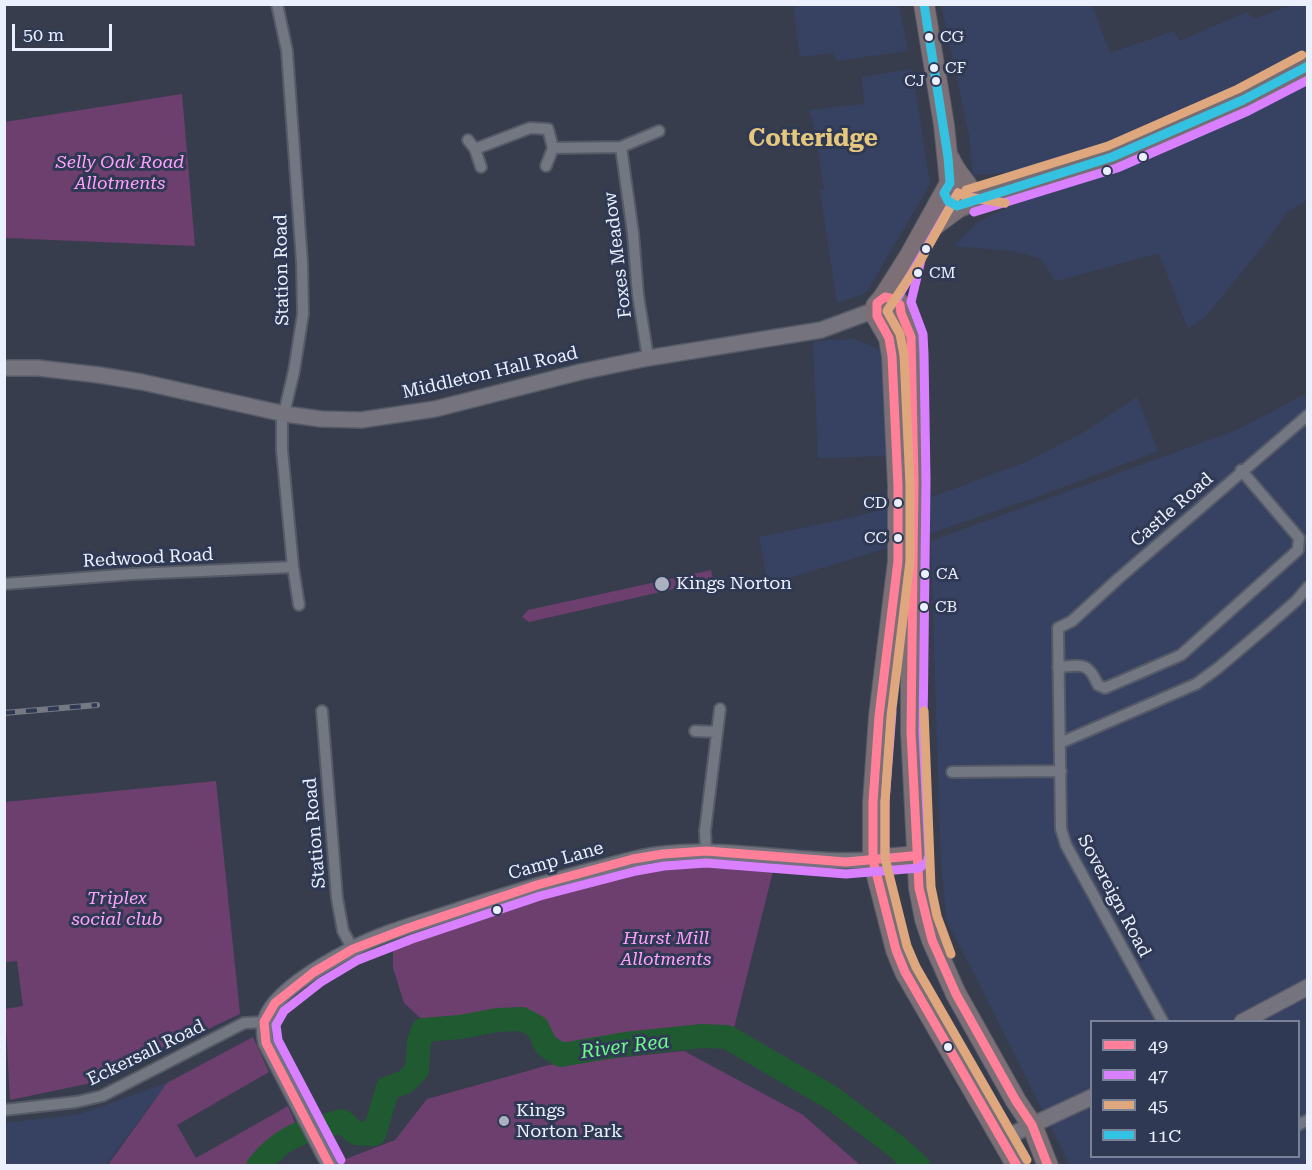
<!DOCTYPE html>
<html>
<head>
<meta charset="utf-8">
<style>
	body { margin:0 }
	#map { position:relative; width:1312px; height:1170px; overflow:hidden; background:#373d4c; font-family:"Roboto Serif",serif }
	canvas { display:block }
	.frame { position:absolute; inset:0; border:6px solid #eaf0fe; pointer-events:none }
	.legend { position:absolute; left:1090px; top:1020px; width:210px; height:138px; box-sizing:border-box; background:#2f3954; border:2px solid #7a8298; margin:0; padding:8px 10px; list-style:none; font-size:18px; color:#eaf0fe }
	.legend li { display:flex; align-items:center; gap:12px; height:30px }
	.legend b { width:30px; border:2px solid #7a8298 }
	.scale { position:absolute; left:12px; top:24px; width:100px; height:27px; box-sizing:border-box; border:3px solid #eaf0fe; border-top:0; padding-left:8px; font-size:18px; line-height:21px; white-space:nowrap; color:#eaf0fe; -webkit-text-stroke:4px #2f3954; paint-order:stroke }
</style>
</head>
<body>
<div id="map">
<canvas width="1312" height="1170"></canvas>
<div class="frame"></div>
<ul class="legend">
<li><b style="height:8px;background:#ff8098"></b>49</li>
<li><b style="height:8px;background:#d880ff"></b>47</li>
<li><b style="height:8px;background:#dfa77e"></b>45</li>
<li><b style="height:8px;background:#33c2e2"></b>11C</li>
</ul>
<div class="scale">50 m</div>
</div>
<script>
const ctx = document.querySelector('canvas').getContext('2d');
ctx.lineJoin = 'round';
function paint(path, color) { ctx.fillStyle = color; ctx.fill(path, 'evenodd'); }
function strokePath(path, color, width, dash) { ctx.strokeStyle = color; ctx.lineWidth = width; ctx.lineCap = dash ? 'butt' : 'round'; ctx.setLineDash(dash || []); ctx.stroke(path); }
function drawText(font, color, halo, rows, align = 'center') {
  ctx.font = font + ' "Roboto Serif",serif'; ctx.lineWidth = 6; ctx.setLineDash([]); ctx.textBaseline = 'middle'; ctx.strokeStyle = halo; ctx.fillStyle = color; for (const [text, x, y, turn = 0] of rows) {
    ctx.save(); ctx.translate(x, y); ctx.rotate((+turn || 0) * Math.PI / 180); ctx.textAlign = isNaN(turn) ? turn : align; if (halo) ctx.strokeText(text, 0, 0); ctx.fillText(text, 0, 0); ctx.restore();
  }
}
const built = new Path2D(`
	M793 5H899L908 51 836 61 834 53 800 57Z
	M941 5H1092L1110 53 1174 31 1179 41 1247 12 1254 19 1292 5H1307V54L1174 116 1094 147 1021 172 973 175 969 135Z
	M912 69 930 184 866 293 837 303 820 190 824 189 814 125 809 110 864 104 862 77Z
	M1307 76V200L1286 213 1266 242 1206 316 1188 329 1159 253 1056 281 1040 258 1012 251 954 246 978 222 1034 194 1106 174 1180 145Z
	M855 339 882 351 887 456 818 458 813 341Z
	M1307 393V1165H1070L946 918 940 846 931 541 1237 430ZM1092 1022H1298V1156H1092Z
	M1137 397 1158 451 1034 498 875 552 768 584 759 537 854 517 935 496 1026 462 1086 431Z
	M167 1083 106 1165H5V1123L80 1114Z`);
const green = new Path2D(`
	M182 94 195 246 5 238V122Z
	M711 570 713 580 529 622 522 617 528 610Z
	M216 781 240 1014 96 1082 10 1100 5 1009 23 1006 17 961 5 962V802Z
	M705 856 774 867 733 1032 689 1031 560 1046 542 1024 527 1015H495L458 1022 443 1028 427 1024 404 1003 393 968V943L643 868Z
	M253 1037 269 1072 177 1125 196 1158 288 1106 302 1139 271 1165H108L167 1083Z
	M684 1051 803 1115 860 1165 339 1166 338 1162 395 1140 427 1099 549 1065Z`);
const river = new Path2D(`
	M258 1166C284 1134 305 1131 342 1121L356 1133 374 1134 388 1088 405 1082 417 1070 419 1042 423 1030 460 1027 497 1020 522 1019 537 1027 546 1045 561 1055 625 1044 702 1036 727 1037 832 1098 897 1147 918 1166`);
const street = new Path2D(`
	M277 4 287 51 302 262 303 314 294 371 282 422V450L293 567 299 605
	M468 140 475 149 530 128 548 129 553 148 621 147 633 233 638 295 648 358
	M621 147 659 131
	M475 149 481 167
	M546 166 553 148
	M4 584 133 574 293 567
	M1058 667C1083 665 1088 662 1098 685L1105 688 1181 655 1298 550 1299 538 1241 470
	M322 711 337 898 343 931 353 949
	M695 731 717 732
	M1060 743 1196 684 1218 668 1264 629 1296 601 1308 587
	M952 772 1061 771
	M706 851 705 831 720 709
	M1163 1022 1066 845 1061 829 1058 628 1072 621 1119 578 1308 415
	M4 1110 76 1102 102 1096 244 1023 264 1022
	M1298 1125 1308 1120`);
const secondary = new Path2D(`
	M4 368H38L99 375 142 382 285 414 321 419 361 420 435 409 580 372 648 358 821 330 875 310
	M1242 1022 1308 987
	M1002 1139 1092 1097
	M330 1166 266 1043C263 1031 263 1020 271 1009 287 985 326 963 351 950 383 932 428 921 462 909 506 895 549 882 593 870 617 864 640 856 664 854 734 846 804 865 873 860`);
const primary = new Path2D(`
	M968 202 1112 157 1243 100 1308 66`);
const highway = new Path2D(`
	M924 4 944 125 950 183 909 257 883 298 876 306 875 314 889 338 892 356 898 486V561L879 716 873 802V860L896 950 905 972 1017 1166
	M925 232 959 207C982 200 968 187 960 176 955 170 952 164 949 158
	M883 298H892L899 303 911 337 914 481 911 611V732L919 888 925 919 932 940 956 994 1016 1101 1032 1125 1048 1166
	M873 860 917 856`);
const rail = new Path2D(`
	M4 713 97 705`);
const bus1 = new Path2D(`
	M330 1166 266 1043 264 1022 275 1003 314 972 353 949 408 928 537 885 633 859 663 854 706 851 846 862 912 856
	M1017 1166 905 972 896 950 873 860V802L879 716 898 561V486L892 356 889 338 877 316V303L885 297 894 299 900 305 901 313 911 337 914 481 911 732 919 888 932 940 956 994 1016 1101 1032 1125 1048 1166`);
const bus2 = new Path2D(`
	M974 212 1117 168 1248 111 1308 80
	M898 297 958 193 967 197 1005 203
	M885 860V802L892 712
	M341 1160 278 1040 276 1025 284 1011 321 982 358 960 412 939 540 896 636 871 664 866 706 863 846 874 919 868 927 862 929 855 923 732 926 481 924 355 923 334 911 302 921 260`);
const bus3 = new Path2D(`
	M966 190 1108 146 1238 89 1302 55
	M1005 203 967 197 958 193 919 263 887 311 900 334 904 355 910 485V561L891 717 885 802V858L907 946 916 967 1027 1160
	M924 711 931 887 937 916 951 954`);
const bus4 = new Path2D(`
	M924 4 948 157 950 183 944 193 948 201 957 206 1112 157 1243 100 1308 66`);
const markers = [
	[929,37,5,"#eaf0fe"],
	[934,68,5,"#eaf0fe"],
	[936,81,5,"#eaf0fe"],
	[1143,157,5,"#eaf0fe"],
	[1107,171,5,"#eaf0fe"],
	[926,249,5,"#eaf0fe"],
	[918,273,5,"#eaf0fe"],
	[898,503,5,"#eaf0fe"],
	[898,538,5,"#eaf0fe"],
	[925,574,5,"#eaf0fe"],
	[662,584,8,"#abb1c0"],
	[924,607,5,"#eaf0fe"],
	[497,910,5,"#eaf0fe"],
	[948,1047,5,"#eaf0fe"],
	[504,1121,6,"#abb1c0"]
];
const busNames = [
	["CG",940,37],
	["CF",945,68],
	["CJ",925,81,"right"],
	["CM",929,273],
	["CD",887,503,"right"],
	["CC",887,538,"right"],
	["CA",936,574],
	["CB",935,607]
];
const parkNames = [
	["Selly Oak Road",120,163],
	["Allotments",120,184],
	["Triplex",117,899],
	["social club",117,920],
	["Hurst Mill",666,939],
	["Allotments",666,960]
];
const streetNames = [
	["Foxes Meadow",618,255,-97],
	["Station Road",282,270,-91],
	["Middleton Hall Road",490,373,-13],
	["Castle Road",1172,510,-41],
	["Redwood Road",148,558,-3],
	["Station Road",315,833,-95],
	["Camp Lane",556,861,-16],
	["Sovereign Road",1114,896,62],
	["Eckersall Road",146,1053,-26]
];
const poiNames = [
	["Kings Norton",676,584],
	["Kings",516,1111],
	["Norton Park",516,1132]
];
const waterNames = [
	["River Rea",625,1047,-7]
];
const districtNames = [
	["Cotteridge",813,139]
];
paint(built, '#374262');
paint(green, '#6d3f6f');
strokePath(river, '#205a30', 24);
strokePath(street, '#555a67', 14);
strokePath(secondary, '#555a67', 18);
strokePath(primary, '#555a67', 20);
strokePath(highway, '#555a67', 22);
strokePath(street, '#727782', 10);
strokePath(secondary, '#75737e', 15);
strokePath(primary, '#756e76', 16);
strokePath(highway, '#7d6f76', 20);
strokePath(rail, '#757984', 6);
strokePath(rail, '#2f3954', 4, [11]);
strokePath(bus1, '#ff8098', 9);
strokePath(bus2, '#d880ff', 9);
strokePath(bus3, '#dfa77e', 9);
strokePath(bus4, '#33c2e2', 9);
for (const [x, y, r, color] of markers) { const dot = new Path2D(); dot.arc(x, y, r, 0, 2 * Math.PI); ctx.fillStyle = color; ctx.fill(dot); strokePath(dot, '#2f3954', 2); }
drawText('16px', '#eaf0fe', '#2f3954', busNames, 'left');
drawText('italic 18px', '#ffa1fb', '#2f3954', parkNames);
drawText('18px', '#eaf0fe', '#2f3954', streetNames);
drawText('18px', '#eaf0fe', '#2f3954', poiNames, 'left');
drawText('italic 20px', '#6bfc8c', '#2f3954', waterNames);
drawText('bold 24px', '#e6c87d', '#2f3954', districtNames);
</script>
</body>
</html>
